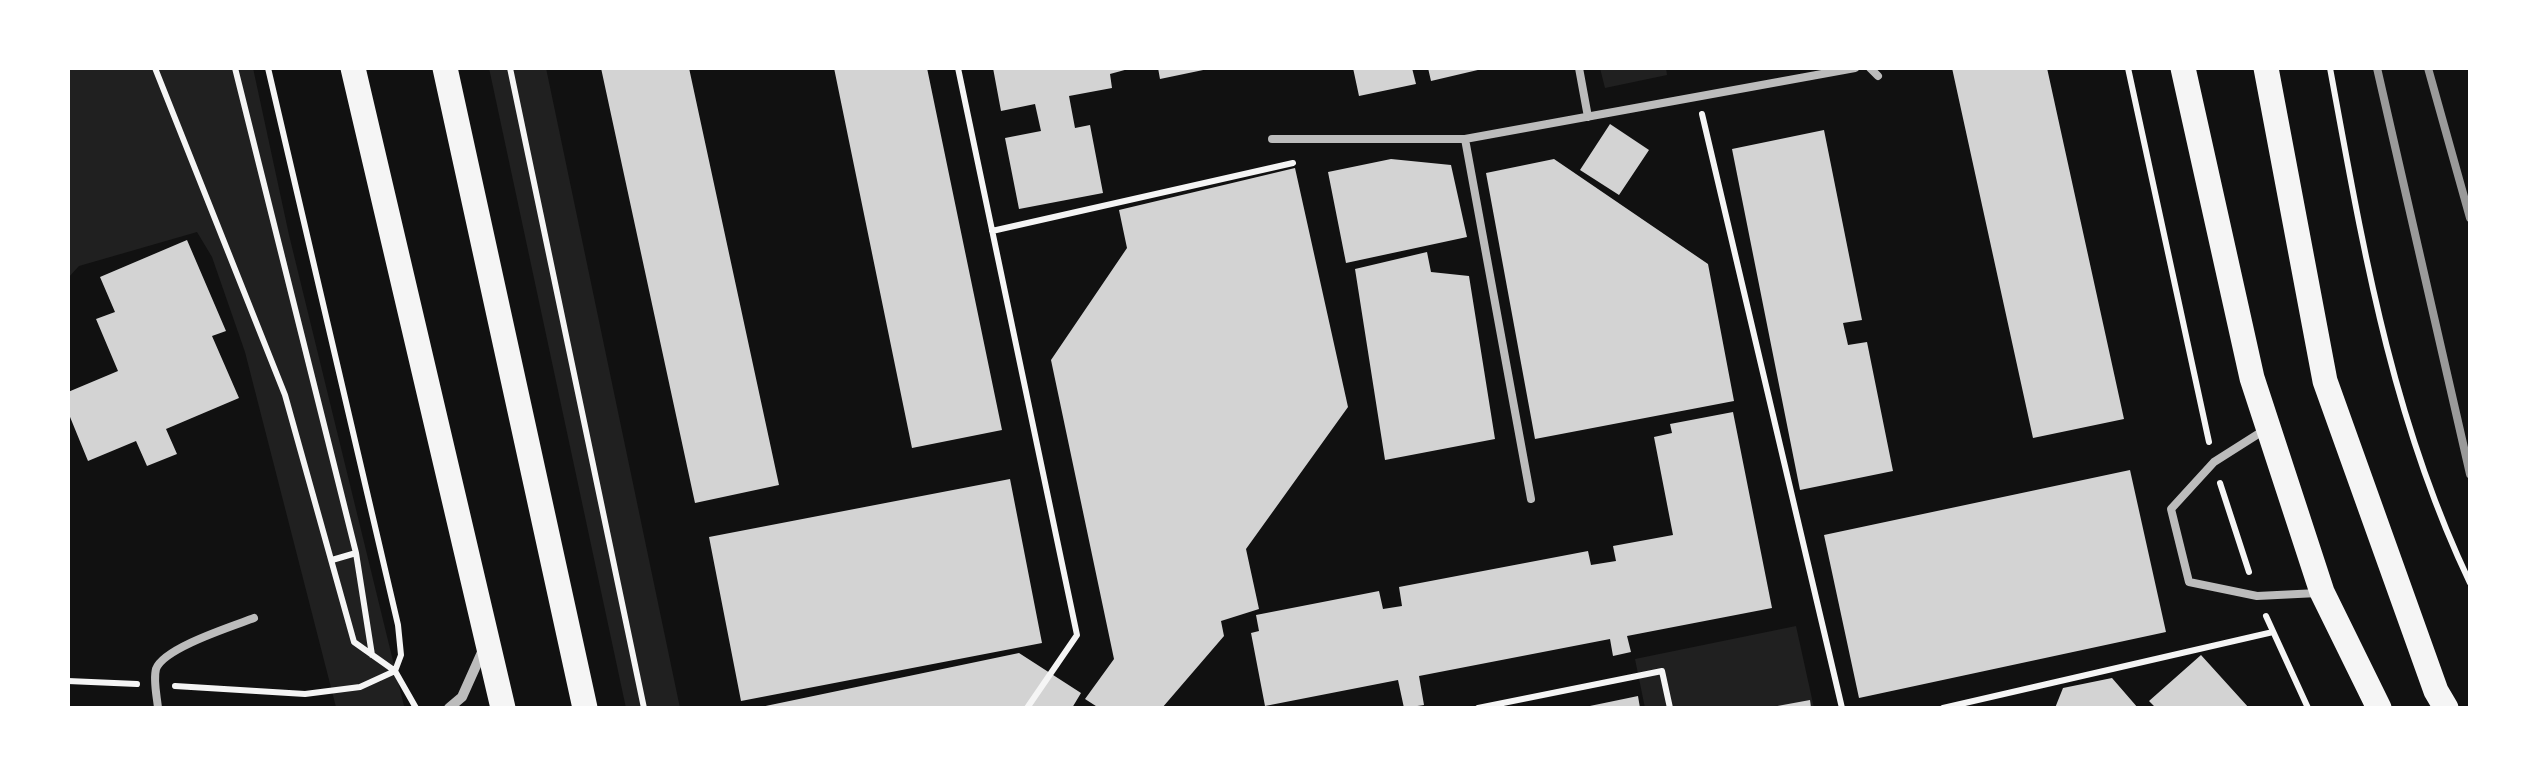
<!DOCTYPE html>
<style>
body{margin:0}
#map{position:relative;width:2538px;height:776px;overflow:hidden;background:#111;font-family:Manrope,sans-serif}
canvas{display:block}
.frame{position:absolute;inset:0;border:70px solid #fff;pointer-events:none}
</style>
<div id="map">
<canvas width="2538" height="776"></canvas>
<div class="frame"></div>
</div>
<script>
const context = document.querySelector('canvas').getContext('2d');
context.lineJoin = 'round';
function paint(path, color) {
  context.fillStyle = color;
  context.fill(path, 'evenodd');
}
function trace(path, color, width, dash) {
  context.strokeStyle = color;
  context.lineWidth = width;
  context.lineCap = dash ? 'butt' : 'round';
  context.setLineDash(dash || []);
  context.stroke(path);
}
paint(new Path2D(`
 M68,68H253L289,235L404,706L336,707L245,352L212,257L197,232L79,266L68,278Z
 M489,68H546L680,708H626Z
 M1600,68H1666L1667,75L1605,88Z
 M1796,626L1814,708H1645L1635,659Z`), '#202020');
paint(new Path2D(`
 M601,68H689L779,485L695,503Z
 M834,68H927L1002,430L912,448Z
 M993,68H1132L1110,74L1112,88L1069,96L1075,128L1090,125L1103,193L1019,209L1005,138L1041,131L1035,104L1001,111Z
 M1158,68H1207L1208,69L1160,79Z
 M1353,68H1412L1416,84L1359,96Z
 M1428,68H1482V69L1431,81Z
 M1952,68H2047L2124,419L2033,438Z
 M1610,124L1649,150L1619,195L1580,170Z
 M1824,130L1862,320L1843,323L1848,345L1867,342L1893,471L1800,490L1732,149Z
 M1391,159L1451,165L1467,237L1346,263L1328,172Z
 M1554,159L1708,264L1734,401L1535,439L1486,173Z
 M1295,168L1348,407L1246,549L1259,609L1221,621L1224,636L1162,708H1099L1085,699L1114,659L1051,360L1127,248L1119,210Z
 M187,240L226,331L212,336L239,398L166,429L177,454L147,466L136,441L88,461L68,412V392L118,371L96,319L115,312L100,277Z
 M1427,252L1431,272L1469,276L1495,439L1385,460L1355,269Z
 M1733,412L1772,608L1627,636L1631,652L1613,656L1610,639L1419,676L1424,705L1404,708L1398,680L1265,706L1251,633L1259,631L1256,615L1379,591L1383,609L1402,606L1399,587L1588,551L1591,565L1616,561L1613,546L1673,535L1654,437L1672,433L1670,424Z
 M2130,470L2166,632L1859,698L1824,535Z
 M1010,479L1042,643L741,701L709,537Z
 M1019,653L1081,693L1072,708H756Z
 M2201,655L2249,708H2156L2149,701Z
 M2112,678L2138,708H2055L2063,688Z
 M1638,696L1640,708H1585V707Z
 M1810,700L1811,708H1772V707Z`), '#d3d3d3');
trace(new Path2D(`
 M155,68L285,395L354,642L395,671L416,708
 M235,68L356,553L332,560
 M510,68L644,708
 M958,68L1077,635L1027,708
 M2128,68L2209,442
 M2330,68C2363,247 2391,417 2470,583
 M1702,114L1842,708
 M992,231L1293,163
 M2220,483L2249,572
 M356,553L372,655
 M2266,616L2308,708
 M68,681L137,684
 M175,686L305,694L360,687L395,671L401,655L398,625L268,68
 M1478,708L1662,671L1670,708
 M1943,708L2273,632`), '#f5f5f5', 6);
trace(new Path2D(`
 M1579,68L1588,117
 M1870,68L1878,76
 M1272,139H1465L1855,68
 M1465,139L1531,499
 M2266,429L2214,462L2171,509L2189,582L2257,596L2318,593
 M158,708C157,697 153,680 156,669C163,648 233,626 254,618`), '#bcbcbc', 8);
trace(new Path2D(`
 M449,708L462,697L483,650`), '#bcbcbc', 10);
trace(new Path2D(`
 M353,68L503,708
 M445,68L585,708
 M2183,68L2252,378L2322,592L2379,708
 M2266,68L2325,381L2436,691L2446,708`), '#f5f5f5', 25);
trace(new Path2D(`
 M2377,68L2470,474
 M2428,68L2470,218`), '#9a9a9a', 8);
</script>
